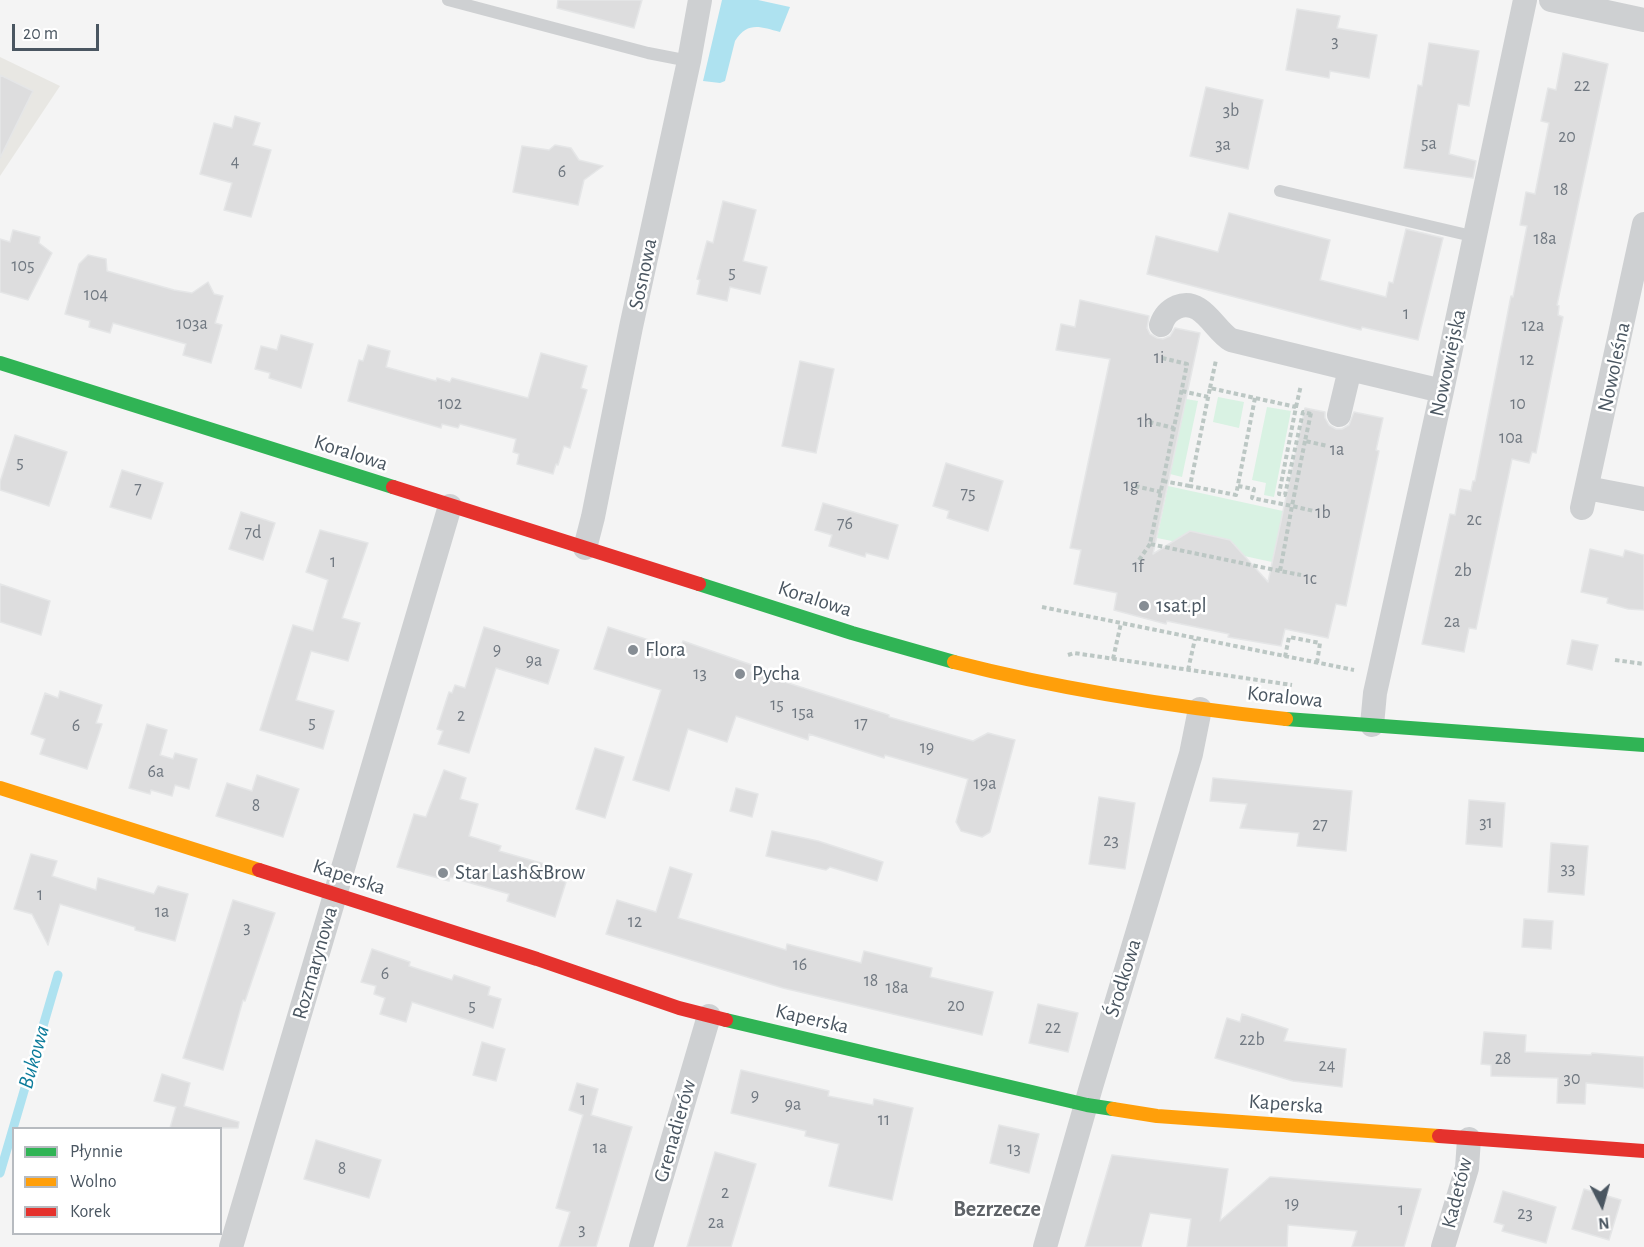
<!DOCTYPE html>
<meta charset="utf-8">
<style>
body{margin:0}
#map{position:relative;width:1644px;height:1247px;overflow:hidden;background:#f4f4f4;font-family:"Alegreya Sans",sans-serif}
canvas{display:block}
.legend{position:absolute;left:12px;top:1127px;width:210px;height:108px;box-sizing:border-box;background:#fff;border:2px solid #b7bbc0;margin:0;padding:8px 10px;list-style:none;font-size:18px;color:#4a5661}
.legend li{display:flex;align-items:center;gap:12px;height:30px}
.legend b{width:30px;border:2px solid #b7bbc0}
.north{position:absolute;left:1572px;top:1175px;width:60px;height:60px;-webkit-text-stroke:4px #fff;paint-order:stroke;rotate:174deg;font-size:16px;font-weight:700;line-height:24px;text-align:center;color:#4a5661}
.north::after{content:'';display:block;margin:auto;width:21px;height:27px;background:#4a5661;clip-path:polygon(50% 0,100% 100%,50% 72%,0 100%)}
.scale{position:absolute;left:12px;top:24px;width:87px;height:27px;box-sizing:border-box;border:3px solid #4a5661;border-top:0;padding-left:8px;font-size:18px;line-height:21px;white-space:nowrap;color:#4a5661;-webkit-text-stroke:4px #fff;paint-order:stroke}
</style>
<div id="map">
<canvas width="1644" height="1247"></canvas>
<ul class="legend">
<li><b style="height:8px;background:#30b455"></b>Płynnie</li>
<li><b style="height:8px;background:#ff9f0a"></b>Wolno</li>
<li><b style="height:8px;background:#e5322d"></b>Korek</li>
</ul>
<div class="north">N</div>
<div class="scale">20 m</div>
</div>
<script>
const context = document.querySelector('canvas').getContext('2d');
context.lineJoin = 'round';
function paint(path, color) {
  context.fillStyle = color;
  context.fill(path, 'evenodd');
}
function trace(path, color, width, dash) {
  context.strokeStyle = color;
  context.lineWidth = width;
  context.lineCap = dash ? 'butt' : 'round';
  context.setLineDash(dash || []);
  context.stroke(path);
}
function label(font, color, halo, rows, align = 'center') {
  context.font = font + ' "Alegreya Sans",sans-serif';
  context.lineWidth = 5;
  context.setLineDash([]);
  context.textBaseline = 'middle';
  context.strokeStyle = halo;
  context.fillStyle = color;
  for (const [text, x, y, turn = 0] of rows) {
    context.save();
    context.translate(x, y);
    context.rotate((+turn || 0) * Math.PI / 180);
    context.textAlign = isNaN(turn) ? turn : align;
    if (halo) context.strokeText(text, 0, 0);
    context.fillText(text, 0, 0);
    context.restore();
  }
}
paint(new Path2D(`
 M0,57L60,86L0,176Z`), '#e8e7e3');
paint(new Path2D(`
 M1218,397L1244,402L1239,428L1213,422Z
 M1186,399L1198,401L1182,477L1170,474Z
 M1267,407L1291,411L1274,497L1264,495L1266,483L1252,480Z
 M1168,486L1283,511L1272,562L1235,554L1236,546L1230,540L1190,531L1182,543L1157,538Z`), '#d9f2e3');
paint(new Path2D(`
 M722,0H758L790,7L780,32C760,27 748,21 735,41L725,81L720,83L703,81Z`), '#aee2f0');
trace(new Path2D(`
 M0,1173L58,975`), '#aee2f0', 9);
const building = new Path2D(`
 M558,0H642L634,28L557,8Z
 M1297,9L1340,16L1337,28L1377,35L1369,78L1330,71L1329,78L1286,70Z
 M1429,43L1479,51L1469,106L1458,104L1449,154L1476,161L1473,178L1404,168L1418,85L1422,86Z
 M1563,53L1608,64L1557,305L1559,306L1558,315L1563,317L1536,453L1532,452L1529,463L1512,459L1476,629L1469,628L1464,652L1422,644L1450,514L1455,515L1460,489L1471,491L1473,481H1475L1511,296L1513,297L1527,226L1520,225L1526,192L1535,194L1549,123L1541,121L1548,88L1556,90Z
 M0,75L33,91L0,158Z
 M1206,87L1263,100L1248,169L1190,156Z
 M235,116L260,123L253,145L271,150L251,217L224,210L232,183L200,174L214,123L232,128Z
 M555,145L571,148L579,160L603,166L584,180L578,205L513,192L522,146L549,150Z
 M723,201L756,210L743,261L767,267L760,294L730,287L727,301L697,294L700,280L697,279L707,241L713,243Z
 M1229,213L1330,240L1320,280L1386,297L1389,282L1393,283L1406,229L1443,238L1418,340L1362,327L1361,330L1147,274L1156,236L1218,252Z
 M13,230L40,237L39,243L52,253L28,300L0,292V239L10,242Z
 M88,255L106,259L107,271L174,290L192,293L208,282L214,294L223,296L215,323L222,325L211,363L183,355L186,344L113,323L110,333L89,327L90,321L65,314L79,264Z
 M1080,300L1149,316L1147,328L1150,334L1157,338L1163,339L1170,336L1175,328L1200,333L1153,554L1190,531L1230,540L1268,582L1305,408L1325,412V418L1329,425L1336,429H1342L1349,425L1354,412L1383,418L1376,450L1379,451L1346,606L1336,604L1328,638L1285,629L1281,646L1228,637L1229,634L1167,621L1166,624L1114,610L1117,593L1074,584L1081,550L1070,548L1110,359L1056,350L1061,324L1075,327Z
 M281,335L313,344L301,388L269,378L270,373L255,369L261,346L277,350Z
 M368,345L390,351L386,367L436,381L437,378L450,382L452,378L528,398L541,353L587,366L581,388L587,390L570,448L564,446L558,465L556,464L553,474L517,464L519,454L513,452L516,439L460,424L458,428L442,424L441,428L348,401L359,360L363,361Z
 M800,361L834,369L816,453L782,446Z
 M15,435L67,452L49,506L0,490V482Z
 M946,463L1003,481L988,531L947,518L949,511L933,506Z
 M122,470L163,483L151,519L110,507Z
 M823,503L898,525L888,559L866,553L865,557L829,546L832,535L815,530Z
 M241,512L275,523L263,560L229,549Z
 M320,530L368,543L342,618L360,623L348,661L311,651L296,700L334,711L323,749L260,730L293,625L313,631L328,580L306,572Z
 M1590,549L1623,557L1625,550L1644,555V610L1628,609L1607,603L1608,598L1581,592Z
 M0,584L50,601L41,635L0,622Z
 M484,627L559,650L548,684L496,668L469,753L438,744L443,731L437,729L449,692L452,693L455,685L465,688Z
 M608,627L680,650L683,641L752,665L750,671L889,715V717L973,741L988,733L1015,740L990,832L982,837L961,831L956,822L968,779L885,755L884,758L809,734L808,740L736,716L727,742L688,729L669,791L633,780L661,690L594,669Z
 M1572,640L1598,645L1592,670L1567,664Z
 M60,691L102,705L96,723L102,724L87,769L40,754L45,739L31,734L45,693L58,698Z
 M147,724L167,730L160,755L173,759L175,753L197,759L189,789L175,785L172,796L151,790L150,794L129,788Z
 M595,748L624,757L605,818L576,809Z
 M444,770L466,778L460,799L478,804L469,836L501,846L499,851L555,867L552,878L566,882L555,917L507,901L509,894L450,877L449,881L397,867L414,814L426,817Z
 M257,775L299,789L283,837L216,816L227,783L252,791Z
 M1213,778L1352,791L1346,851L1297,846L1299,833L1240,828L1247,804L1210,801Z
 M736,788L758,794L752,817L730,811Z
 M1099,797L1135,803L1125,869L1089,864Z
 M1469,800L1505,803L1502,847L1466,844Z
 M772,831L818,841L883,862L877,881L830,867L826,870L766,856Z
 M1551,843L1588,846L1584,895L1548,892Z
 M31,854L57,861L52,876L96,890L98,878L154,894L158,886L188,894L175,941L135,930V927L60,904L48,945L32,914L14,909Z
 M670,867L692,874L678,918L786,950L787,944L861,963L864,951L932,968L930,977L993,992L982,1035L783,988L606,934L617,900L656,912Z
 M233,900L275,913L245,1001L243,1000L223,1070L183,1058Z
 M1524,919L1553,921L1551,949L1522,947Z
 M372,949L410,962L409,966L452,980L454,975L490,987L488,995L501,999L493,1028L412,1002L406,1022L380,1014L385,998L374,994L376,986L361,982Z
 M1038,1004L1078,1013L1068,1052L1029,1043Z
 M1242,1014L1288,1029L1284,1041L1346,1049L1342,1087L1293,1081L1215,1058L1227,1018L1240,1022Z
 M1484,1032L1526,1035L1525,1052L1591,1055L1592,1053L1644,1057V1088L1586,1083L1585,1104L1557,1103L1558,1078L1491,1076V1065L1481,1064Z
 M482,1042L505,1049L496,1081L473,1075Z
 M741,1070L829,1091L828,1096L873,1105L874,1099L913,1108L892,1200L829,1186L839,1144L805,1136L806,1131L731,1113Z
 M162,1074L190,1083L184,1106L239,1122L238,1128H170L176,1107L154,1101Z
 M577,1083L598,1089L591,1115L632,1127L596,1247H559L570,1212L556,1208L583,1115L569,1110Z
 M999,1125L1039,1134L1029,1173L990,1163Z
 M316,1140L381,1160L369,1198L304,1179Z
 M715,1152L756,1164L731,1247H687Z
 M1112,1155L1228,1169L1220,1221L1270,1177L1421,1189L1404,1247H1352L1357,1231L1288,1225L1287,1247H1187L1191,1219L1150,1213L1141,1247H1085Z
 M1584,1189L1621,1200L1609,1240L1572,1229Z
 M1503,1191L1556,1207L1546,1243L1502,1231L1504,1225L1494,1222Z`);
paint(building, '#ddddde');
trace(building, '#e5e6e7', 1.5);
trace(new Path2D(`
 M1162,358L1187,364L1150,544L1280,571
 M1210,388L1216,360
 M1182,391L1208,397
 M1255,398L1236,495L1190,486L1210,388L1296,407L1279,494L1285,495L1303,412L1311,414
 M1296,407L1301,385
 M1311,413L1305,441L1328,446
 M1149,422L1174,428
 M1305,441L1292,506L1314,511
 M1163,481L1190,486
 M1135,486L1161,492
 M1238,486L1254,489L1252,498L1292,506L1280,571L1301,575
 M1139,560L1150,544
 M1042,607L1354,670
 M1068,655L1074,653L1292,685
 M1285,657L1289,637L1320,643L1317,663
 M1113,659L1121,623
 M1615,660L1644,664
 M1188,670L1195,639`), '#bcc7c4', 4, [4.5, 3]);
trace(new Path2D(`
 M448,0L648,53L689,61
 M1280,191L1476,237`), '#ced0d2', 12);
trace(new Path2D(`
 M1551,0L1644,20
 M1161,325C1164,316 1168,311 1177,307C1202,297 1214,330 1231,340L1350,369
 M1339,415L1350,369L1442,391
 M1587,488L1644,499
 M1582,508L1644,224
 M585,548L593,517L631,327L689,61L700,0
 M1372,725L1375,693L1442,391L1525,0
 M231,1247L450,506
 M641,1247L709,1016
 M1045,1247L1091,1087L1191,754L1200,709
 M1443,1247L1467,1168L1469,1139`), '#ced0d2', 24);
trace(new Path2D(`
 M0,363L393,487
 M699,584L852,633L954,662
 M1286,719L1644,745
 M726,1020L1087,1105L1113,1109`), '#30b455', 14);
trace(new Path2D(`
 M954,662C1063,690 1174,707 1286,719
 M0,788L259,870
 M1113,1109L1157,1116L1439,1136`), '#ff9f0a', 14);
trace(new Path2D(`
 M393,487L699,584
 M259,870L537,959L679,1008L726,1020
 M1439,1136L1644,1151`), '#e5322d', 14);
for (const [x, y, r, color] of [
 [1144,606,6,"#868d94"],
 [633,650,6,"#868d94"],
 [740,674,6,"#868d94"],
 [443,873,6,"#868d94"]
]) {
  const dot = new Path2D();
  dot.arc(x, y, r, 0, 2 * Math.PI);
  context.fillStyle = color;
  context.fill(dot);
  trace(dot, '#fff', 2);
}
label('18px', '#707881', null, [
 ["3",1335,42],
 ["22",1582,86],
 ["3b",1231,111],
 ["20",1567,137],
 ["5a",1429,144],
 ["3a",1223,145],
 ["4",235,162],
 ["6",562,172],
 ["18",1561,190],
 ["18a",1545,239],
 ["105",23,266],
 ["5",732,273],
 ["104",96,295],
 ["1",1406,314],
 ["103a",192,324],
 ["12a",1533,326],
 ["1i",1159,358],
 ["12",1527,360],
 ["102",450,404],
 ["10",1518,404],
 ["1h",1145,422],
 ["10a",1511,438],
 ["1a",1337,450],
 ["5",20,463],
 ["1g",1131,486],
 ["7",138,489],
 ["75",968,494],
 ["1b",1323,513],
 ["2c",1474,520],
 ["76",845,524],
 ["7d",253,533],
 ["1",333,562],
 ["1f",1138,567],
 ["2b",1463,571],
 ["1c",1310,579],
 ["2a",1452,622],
 ["9",497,650],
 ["9a",534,661],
 ["13",700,674],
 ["15",777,705],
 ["15a",803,713],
 ["2",461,716],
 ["5",312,723],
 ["17",861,724],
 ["6",76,726],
 ["19",927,748],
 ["6a",156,772],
 ["19a",985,784],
 ["8",256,806],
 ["31",1486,823],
 ["27",1320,825],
 ["23",1111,841],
 ["33",1568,869],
 ["1",40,895],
 ["1a",162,912],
 ["12",635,922],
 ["3",247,928],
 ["16",800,965],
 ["6",385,974],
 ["18",871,981],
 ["18a",897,988],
 ["5",472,1006],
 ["20",956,1006],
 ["22",1053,1028],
 ["22b",1252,1040],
 ["28",1503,1059],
 ["24",1327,1066],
 ["30",1572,1079],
 ["9",755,1096],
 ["1",583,1100],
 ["9a",793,1105],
 ["11",884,1120],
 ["1a",600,1148],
 ["13",1014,1149],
 ["8",342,1169],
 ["2",725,1193],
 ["19",1292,1204],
 ["1",1401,1210],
 ["23",1525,1214],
 ["2a",716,1223],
 ["3",582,1230]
]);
label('21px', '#4a5661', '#fff', [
 ["Sosnowa",643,274,-78],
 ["Nowowiejska",1448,363,-78],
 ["Nowoleśna",1614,367,-78],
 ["Koralowa",351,453,18],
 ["Koralowa",815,599,18],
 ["Koralowa",1285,697,6],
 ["Kaperska",349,877,18],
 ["Rozmarynowa",315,963,-74],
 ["Środkowa",1123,978,-73],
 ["Kaperska",812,1019,13],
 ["Kaperska",1286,1104,4],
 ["Grenadierów",675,1131,-74],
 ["Kadetów",1457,1193,-76]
]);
label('21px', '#4a5661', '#fff', [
 ["1sat.pl",1156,606],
 ["Flora",645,650],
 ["Pycha",752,674],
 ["Star Lash&Brow",455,873]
], 'left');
label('italic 22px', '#0c7c9b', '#fff', [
 ["Bukowa",34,1057,-74]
]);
label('bold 22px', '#5f6368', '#fff', [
 ["Bezrzecze",997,1209]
]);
</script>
